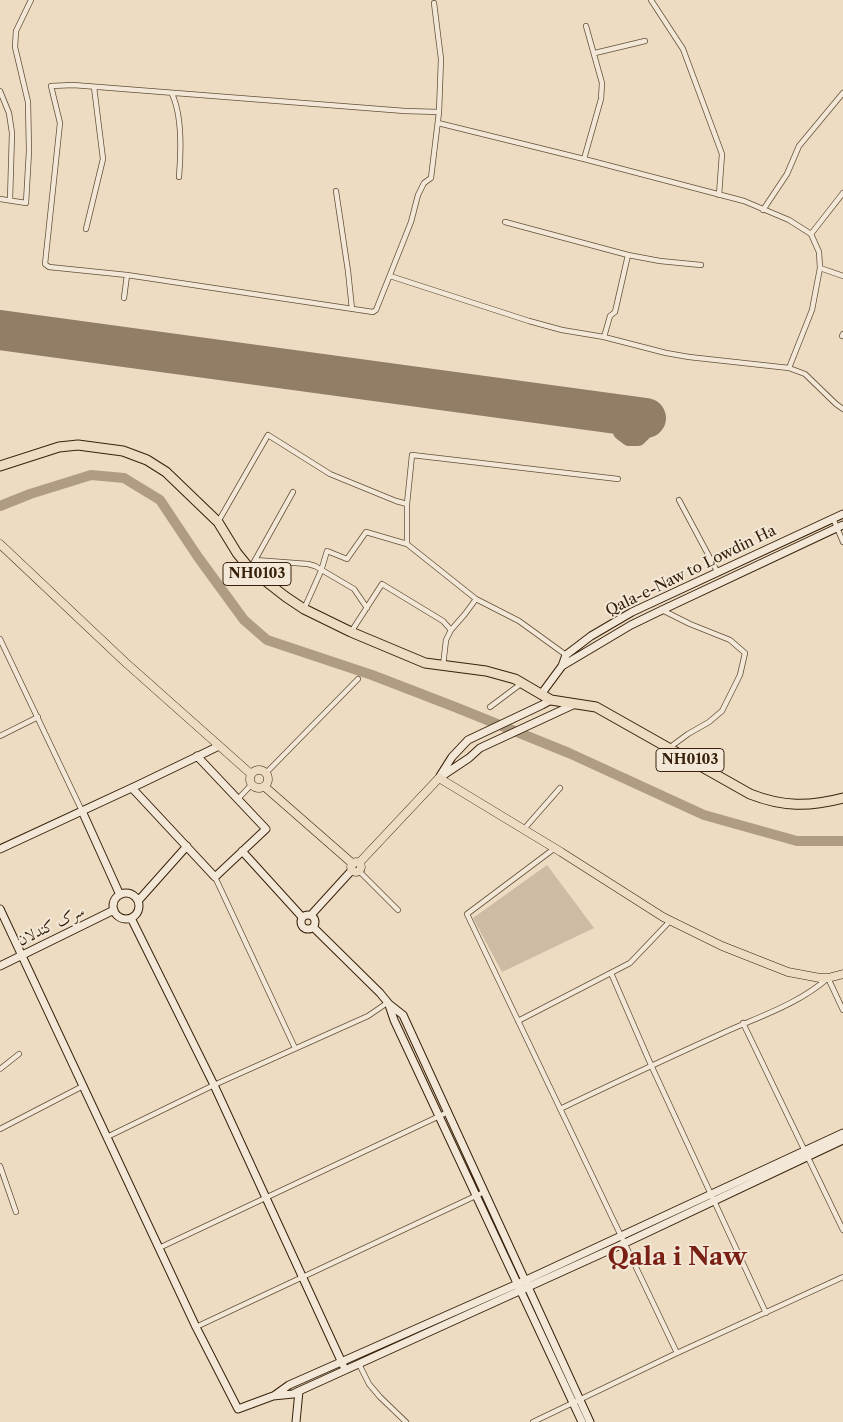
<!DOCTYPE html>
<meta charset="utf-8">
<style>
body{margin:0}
canvas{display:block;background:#eddbc2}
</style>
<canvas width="843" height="1422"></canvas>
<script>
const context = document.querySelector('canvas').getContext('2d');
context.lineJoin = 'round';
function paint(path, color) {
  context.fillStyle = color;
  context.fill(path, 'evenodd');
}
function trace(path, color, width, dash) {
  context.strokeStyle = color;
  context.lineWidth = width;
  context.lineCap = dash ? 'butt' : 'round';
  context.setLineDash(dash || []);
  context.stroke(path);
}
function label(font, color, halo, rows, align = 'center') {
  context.font = font + ' "Libre Caslon Text",Amiri,serif';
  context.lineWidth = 4;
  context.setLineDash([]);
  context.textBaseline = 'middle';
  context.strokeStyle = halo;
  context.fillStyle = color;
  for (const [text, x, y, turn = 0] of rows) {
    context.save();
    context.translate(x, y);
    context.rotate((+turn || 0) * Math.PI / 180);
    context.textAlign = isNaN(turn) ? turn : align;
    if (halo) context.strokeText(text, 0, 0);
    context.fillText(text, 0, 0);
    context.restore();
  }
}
paint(new Path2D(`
 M547,865L594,928L502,972L473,918Z`), '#cebba3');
trace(new Path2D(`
 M0,506L30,494L91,475L124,478L160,500L198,557L244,620L267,640L372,675L455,707L569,753L704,815L797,841H843`), '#af9c83', 10);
trace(new Path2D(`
 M619,414L618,424L621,432L629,438H638L645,431L646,418`), '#927e66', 16);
trace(new Path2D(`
 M0,330L646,418`), '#927e66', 40);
const street = new Path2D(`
 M651,0L683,49L722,154L719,195
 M434,3L441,59L439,112L431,178L424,183L418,195L411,222L376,310L373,312L127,275L49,267L45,264L60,123L51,86L73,85L405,111L439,112
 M595,53L645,41
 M0,91L9,113L12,133L10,200
 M172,94C182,115 181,153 179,177
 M438,123L584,159L744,201L789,220L811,234L819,252L820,268L812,310L789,368
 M584,159L601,99L602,83L586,26
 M336,191L348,271L352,309
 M0,199L26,203L29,151L28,102L15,47L16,31L31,0
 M763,210L787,174L799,146L843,93
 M505,222L628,255L660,261L701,265
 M86,229L103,159L94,87
 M811,234L843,193
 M820,268L843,276
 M390,276L529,321L562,330L604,337L666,353L689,357L789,368L805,374L836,404L843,409
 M124,298L127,275
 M842,336L843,334
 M604,337L610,316L615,312L628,255
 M679,500L718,573
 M833,518L843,542
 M218,522L268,435L330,474L396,501L407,504
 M255,560L308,564L315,566L354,589L367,608
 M250,569L293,492
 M476,599L519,621L566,655
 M304,609L321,571L327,551L347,559L366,532L407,544
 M662,610L690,624L730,640L745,653L740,675L722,711L709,722L688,734L669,748
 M351,632L382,584L443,621L451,630
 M0,639L82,811
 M443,666L446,640L451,630L465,614L476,599L407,544V504L412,455L618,479
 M490,707L522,683
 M0,736L38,717
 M266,773L358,679
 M238,799L251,785
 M524,829L560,788
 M555,848L467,914L677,1353
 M359,871L398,910
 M215,877L295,1048
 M611,973L651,1065L766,1313
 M518,1021L630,963L670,921
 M743,1023L843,1230
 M0,1069L19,1054
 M560,1109C614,1083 668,1058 723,1033C758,1017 799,1004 828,978L843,1010
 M0,1129L83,1086
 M107,1137L214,1085L368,1016L387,1003
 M0,1166L16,1212
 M159,1248L448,1112
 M196,1327L484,1192
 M359,1364L369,1384L380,1397L406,1422
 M533,1422L677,1353L843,1277`);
const secondary = new Path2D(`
 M562,666L631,625L662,610L843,525
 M542,693L562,666L566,655L591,636L632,612L843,514
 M440,776L452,757L468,740L542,705L551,700
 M439,778L469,758L480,748L575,704
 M132,788L215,877L266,829L197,756
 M82,811L120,895
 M0,849L138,785L219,746
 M242,851L302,917
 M113 906a13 13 0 1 1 26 0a13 13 0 1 1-26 0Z
 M138,901L187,846
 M0,909L196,1327L238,1409L273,1396L293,1394L299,1391L625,1243L843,1140
 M301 922a7 7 0 1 1 14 0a7 7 0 1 1-14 0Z
 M311,915L352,870
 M131,918L214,1085L343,1365
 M313,927L380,993L389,1004L403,1015L590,1422
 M0,966L114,910
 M389,1005L394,1020L582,1422
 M275,1395L289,1385L524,1281L843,1133
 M296,1422L299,1391`);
const primary = new Path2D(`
 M0,544L125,662L251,774
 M250 779a9 9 0 1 1 18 0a9 9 0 1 1-18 0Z
 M265,787L353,864
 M351 867a5 5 0 1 1 10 0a5 5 0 1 1-10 0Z
 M359,863L439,778L561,852L663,917L722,946L788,972L820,978H828L843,974`);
const highway = new Path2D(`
 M0,466L59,447L78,445L123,451L147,460L166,472L218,522L237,553L250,569L286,597L304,609L351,632L425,663L486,671L515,679L551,700L596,707L750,794C783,807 809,807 843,798`);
trace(street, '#645038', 6);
trace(secondary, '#37210a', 9);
trace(primary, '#37210a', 9);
trace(highway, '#37210a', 11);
trace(street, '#f3e8d7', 4.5);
trace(secondary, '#f3e8d7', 7);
trace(primary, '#eddbc2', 8);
trace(highway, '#eddbc2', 9);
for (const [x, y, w] of [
 [257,574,68],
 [690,760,68]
]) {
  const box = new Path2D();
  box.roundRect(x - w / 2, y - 11.5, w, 23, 4);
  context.fillStyle = '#f3e8d7';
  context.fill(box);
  trace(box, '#37210a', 1);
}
label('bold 14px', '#37210a', null, [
 ["NH0103",257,574],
 ["NH0103",690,760]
]);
label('15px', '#37210a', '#f3e8d7', [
 ["Qala-e-Naw to Lowdin Ha",691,571,-26],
 ["سرک کندلان",51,926,-26]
]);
label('bold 25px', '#7a1f14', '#f3e8d7', [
 ["Qala i Naw",677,1258]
]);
</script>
